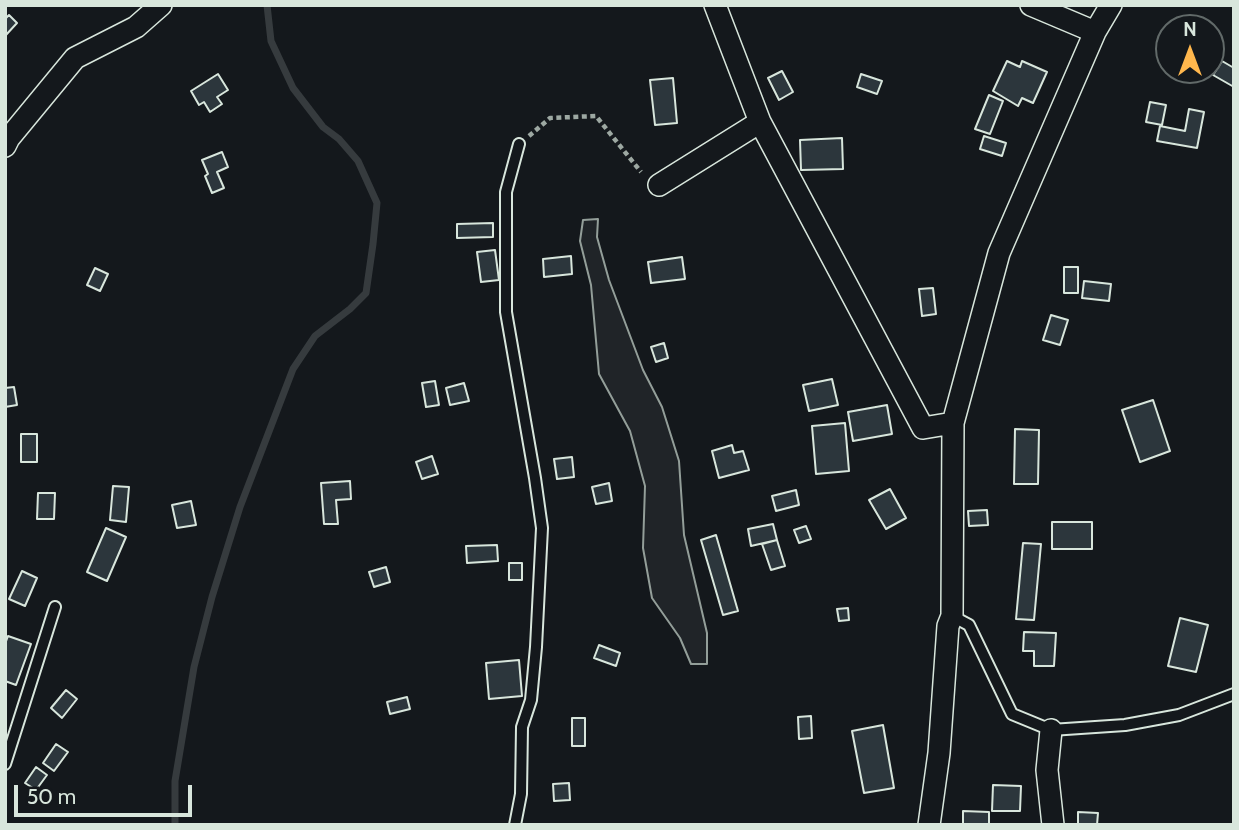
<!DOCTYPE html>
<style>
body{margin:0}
#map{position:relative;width:1239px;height:830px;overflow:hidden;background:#14181c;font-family:Cabin,sans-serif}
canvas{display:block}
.frame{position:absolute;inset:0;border:7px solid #d8e6dc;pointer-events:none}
.north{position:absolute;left:1155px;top:14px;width:70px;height:70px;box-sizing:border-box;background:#14181c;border:2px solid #626a69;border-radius:50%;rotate:0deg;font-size:19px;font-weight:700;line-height:28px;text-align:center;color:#d8e6dc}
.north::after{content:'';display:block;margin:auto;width:24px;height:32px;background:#ffb74d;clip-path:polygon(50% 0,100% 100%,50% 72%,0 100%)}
.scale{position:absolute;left:14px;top:785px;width:178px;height:32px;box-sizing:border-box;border:4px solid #d8e6dc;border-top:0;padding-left:9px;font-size:21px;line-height:24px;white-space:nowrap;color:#d8e6dc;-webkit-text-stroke:5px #14181c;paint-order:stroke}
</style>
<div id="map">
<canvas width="1239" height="830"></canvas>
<div class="frame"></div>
<div class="north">N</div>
<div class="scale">50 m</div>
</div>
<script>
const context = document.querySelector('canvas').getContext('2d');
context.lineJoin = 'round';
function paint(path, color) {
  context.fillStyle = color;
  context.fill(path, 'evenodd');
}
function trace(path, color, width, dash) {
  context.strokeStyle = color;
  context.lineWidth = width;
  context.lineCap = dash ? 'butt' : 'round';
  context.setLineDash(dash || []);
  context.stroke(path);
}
const green = new Path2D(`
 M598,219L597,237L609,280L643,370L662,407L679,461L684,535L707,633V664H691L680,638L652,598L643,548L645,486L630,431L599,374L591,285L580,241L583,220Z`);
paint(green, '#202428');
trace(green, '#939e99', 2);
trace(new Path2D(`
 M175,825V781L194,667L212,597L240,507L293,369L315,336L350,309L366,293L373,244L377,203L358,161L339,139L323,127L293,88L271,41L267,5`), '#363b3e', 7);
const building = new Path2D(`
 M9,15L17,23L5,36V19Z
 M1007,61L1020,67L1022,61L1047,72L1033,103L1022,98L1018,106L993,91Z
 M1222,61L1234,68V87L1213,75Z
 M782,71L793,92L779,100L768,78Z
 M218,74L228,90L217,97L222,104L210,112L204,102L199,105L191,91Z
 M861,74L882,81L877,94L857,87Z
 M673,78L677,123L655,125L650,80Z
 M989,95L1003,101L990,134L975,129Z
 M1150,102L1166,105L1162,125L1146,122Z
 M1189,109L1204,112L1197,148L1157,141L1160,126L1185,131Z
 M984,136L1006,143L1002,156L980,149Z
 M842,138L843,169L801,170L800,140Z
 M222,152L228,167L217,172L224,188L212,193L205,176L208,174L202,160Z
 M493,223V237L457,238V224Z
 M495,250L499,280L481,282L477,252Z
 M571,256L572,274L544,277L543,259Z
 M682,257L685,279L651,283L648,262Z
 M1064,267H1078V293H1064Z
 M95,268L108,274L100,291L87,285Z
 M1084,281L1111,284L1109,301L1082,298Z
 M933,288L936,314L922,316L919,289Z
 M1051,315L1068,320L1060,345L1043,340Z
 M664,343L668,358L656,362L651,347Z
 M832,379L838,405L809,411L803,385Z
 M435,381L439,405L426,407L422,383Z
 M464,383L469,401L450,405L446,388Z
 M14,387L17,405L5,407V388Z
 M1153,400L1170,451L1140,462L1122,410Z
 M887,405L892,434L853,441L848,412Z
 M845,423L849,471L816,474L812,426Z
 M1015,429L1039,430L1038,484H1014Z
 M21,434H37V462H21Z
 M732,445L734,453L743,451L749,470L719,478L712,451Z
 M432,456L438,474L422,479L416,462Z
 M572,457L574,477L557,479L554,459Z
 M350,481L351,499L336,500L338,524H324L321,483Z
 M609,483L612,501L596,504L592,487Z
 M113,486L129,487L126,522L110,520Z
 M890,489L906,518L886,529L869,500Z
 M796,490L799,505L776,511L772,496Z
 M38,493H55L54,519H37Z
 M191,501L196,525L177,528L172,505Z
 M987,510L988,525L969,526L968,511Z
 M1052,522H1092V549H1052Z
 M773,524L777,540L751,546L748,529Z
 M806,526L811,539L799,543L794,530Z
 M106,528L126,537L107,581L87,572Z
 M716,535L738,611L723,615L701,540Z
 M777,540L785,566L771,570L762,544Z
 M1023,543L1041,544L1034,620L1016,619Z
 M497,545L498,561L467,563L466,546Z
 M509,563H522V580H509Z
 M386,567L390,582L374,587L369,572Z
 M22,571L37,578L25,606L9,599Z
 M848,608L849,620L839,621L837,609Z
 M1180,618L1208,625L1196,672L1168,666Z
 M1024,632L1056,633L1054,666H1034V651H1023Z
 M8,636L31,644L16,685L5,681V644Z
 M599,645L620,653L616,666L594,658Z
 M519,660L522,696L489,699L486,663Z
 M66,690L77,699L62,718L51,708Z
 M407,697L410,709L390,714L387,702Z
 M811,716L812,738L799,739L798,717Z
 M572,718H585V746H572Z
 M883,725L894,788L864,793L852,731Z
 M56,744L68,752L54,771L43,763Z
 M36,767L47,775L36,790L25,783Z
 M569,783L570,800L554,801L553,784Z
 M993,785L1021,786L1020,811H992Z
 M963,811L989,812V825H963Z
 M1078,812L1098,813L1097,825H1078Z`);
paint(building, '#2c363c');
trace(building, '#d8e6dc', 2);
const service = new Path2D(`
 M952,616L969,625L1012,714L1051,730L1125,725L1179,715L1234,694
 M5,764L55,607
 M515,825L521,794L522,727L531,700L536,647L542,528L535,478L506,312V192L519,144`);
const minor = new Path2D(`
 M715,5L760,122L923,428L953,423
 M1031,5L1095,32
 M5,146L9,138L75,58L136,27L161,5
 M659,185L760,122
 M1051,730L1047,770L1053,825
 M929,825L939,753L948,626L952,616L953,423L999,253L1095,32L1111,5`);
trace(service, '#d8e6dc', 14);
trace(minor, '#d8e6dc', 24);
trace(new Path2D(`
 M529,136L550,118L596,116L641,172`), '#9da8a2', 4.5, [5, 3.5]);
trace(service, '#14181c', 10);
trace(minor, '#14181c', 21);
</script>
